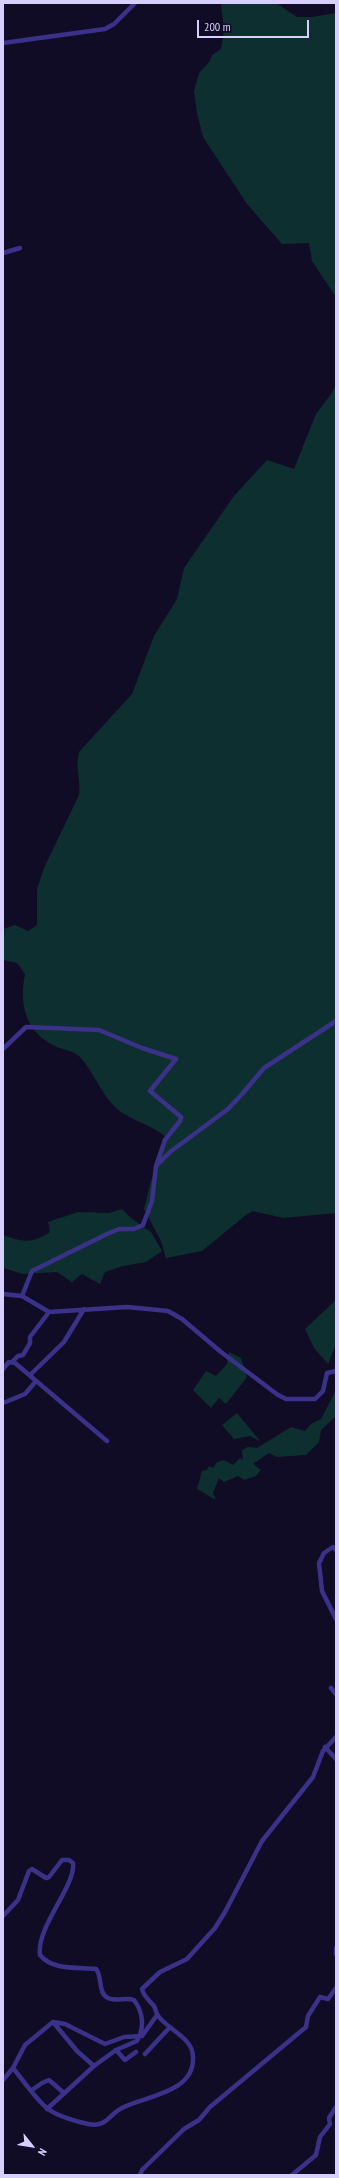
<!DOCTYPE html>
<style>
body{margin:0}
#map{position:relative;width:339px;height:2178px;overflow:hidden;background:#110c25;font-family:"PT Sans Narrow",sans-serif}
canvas{display:block}
.frame{position:absolute;inset:0;border:4px solid #d7cfff;pointer-events:none}
.north{position:absolute;left:12px;top:2126px;width:40px;height:40px;-webkit-text-stroke:3px #110c25;paint-order:stroke;rotate:120deg;font-size:11px;font-weight:700;line-height:16px;text-align:center;color:#d7cfff}
.north::after{content:'';display:block;margin:auto;width:14px;height:18px;background:#d7cfff;clip-path:polygon(50% 0,100% 100%,50% 72%,0 100%)}
.scale{position:absolute;left:197px;top:20px;width:112px;height:18px;box-sizing:border-box;border:2px solid #d7cfff;border-top:0;padding-left:5px;font-size:12px;line-height:14px;white-space:nowrap;color:#d7cfff;-webkit-text-stroke:3px #110c25;paint-order:stroke}
</style>
<div id="map">
<canvas width="339" height="2178"></canvas>
<div class="frame"></div>
<div class="north">N</div>
<div class="scale">200 m</div>
</div>
<script>
const context = document.querySelector('canvas').getContext('2d');
context.lineJoin = 'round';
function paint(path, color) {
  context.fillStyle = color;
  context.fill(path, 'evenodd');
}
function trace(path, color, width, dash) {
  context.strokeStyle = color;
  context.lineWidth = width;
  context.lineCap = dash ? 'butt' : 'round';
  context.setLineDash(dash || []);
  context.stroke(path);
}
paint(new Path2D(`
 M221,3H276L297,17H312L336,13V297L312,261L309,243L282,244L247,204L203,137L197,113L194,91L199,73L210,61L212,55L221,49L224,31Z
 M336,384V1213L283,1218L253,1211L246,1215L202,1251L166,1258L161,1241L144,1209L151,1181L167,1138C152,1124 127,1120 113,1105C100,1091 93,1071 80,1057C74,1050 62,1050 55,1046C25,1032 19,1004 25,974L17,963L3,960V929L15,925L28,931L37,925V889L44,868L79,795C81,780 75,766 79,752L132,694L154,636L177,599L184,568L234,496L267,460L294,469L316,414L332,393Z
 M122,1209L131,1218L151,1232L162,1251L146,1262L123,1266L105,1272L100,1284L82,1274L72,1282L57,1272L23,1274L3,1268V1235C21,1242 33,1244 50,1232L48,1222L78,1212L109,1213Z
 M336,1300V1344L328,1364L314,1348L305,1329Z
 M229,1352L241,1358L247,1377L226,1404L219,1398L211,1408L193,1390L206,1371L216,1376L227,1364Z
 M336,1390V1416L321,1430L319,1442L306,1455L277,1457L269,1453L253,1464L261,1470L256,1476L244,1480L238,1476L224,1482L219,1478L213,1493L216,1500L197,1489L202,1471L207,1470L209,1466L213,1468L217,1462L224,1460L233,1465L240,1458L243,1460L242,1450L248,1447L257,1448L291,1427L305,1431L311,1424L321,1419Z
 M237,1413L260,1441L250,1436L234,1439L222,1425Z`), '#0e2f2f');
trace(new Path2D(`
 M3,43L105,29L114,24L135,3
 M3,253L20,248
 M3,1049L26,1027L99,1030L142,1048L176,1059L150,1091L181,1117L180,1121L165,1140L156,1166
 M3,1294L22,1296L32,1271L107,1234L119,1229H134L143,1225L152,1201L156,1166L170,1152L228,1109L243,1093L264,1068L336,1021
 M22,1296L49,1312L127,1307L168,1311L182,1319L221,1352L278,1395L286,1399H315L323,1391L327,1373L336,1371
 M13,1361L18,1356L23,1355L30,1343V1337L49,1312
 M3,1369L9,1362L15,1363L107,1441
 M30,1375L64,1342L84,1309
 M3,1403L25,1394L36,1381
 M336,1550L333,1547L324,1553L319,1563L322,1591L336,1619
 M331,1688L336,1694
 M325,1747L336,1759
 M3,1916L18,1900L29,1871L32,1869L46,1878L49,1877L62,1860H69L73,1863C76,1886 36,1927 40,1955C53,1971 78,1967 96,1969C103,1977 97,1992 108,1998C116,2002 126,1997 134,2000C143,2012 145,2027 137,2041L116,2050L94,2066L77,2051L53,2022L25,2045L13,2068L3,2080
 M336,1948V1954
 M53,2022L65,2024L105,2044L124,2037L142,2036L157,2015
 M116,2050L125,2060L136,2052
 M145,2054L170,2027
 M13,2068C23,2080 36,2100 48,2109C57,2116 78,2122 88,2124C107,2128 109,2114 122,2108C145,2096 195,2093 193,2057C193,2038 169,2030 159,2017C156,2014 156,2010 154,2006C150,2001 143,1996 142,1989L160,1972L187,1959L215,1928L225,1912L262,1841L313,1777L323,1751L336,1737
 M32,2090L42,2083L49,2080L64,2093
 M47,2109L94,2066
 M140,2175L142,2170L184,2129L199,2120L210,2107L306,2027L308,2016L320,1997L328,1999L336,1988
 M292,2175L316,2155L320,2137L330,2124L329,2118L336,2107`), '#3a3189', 4.5);
</script>
